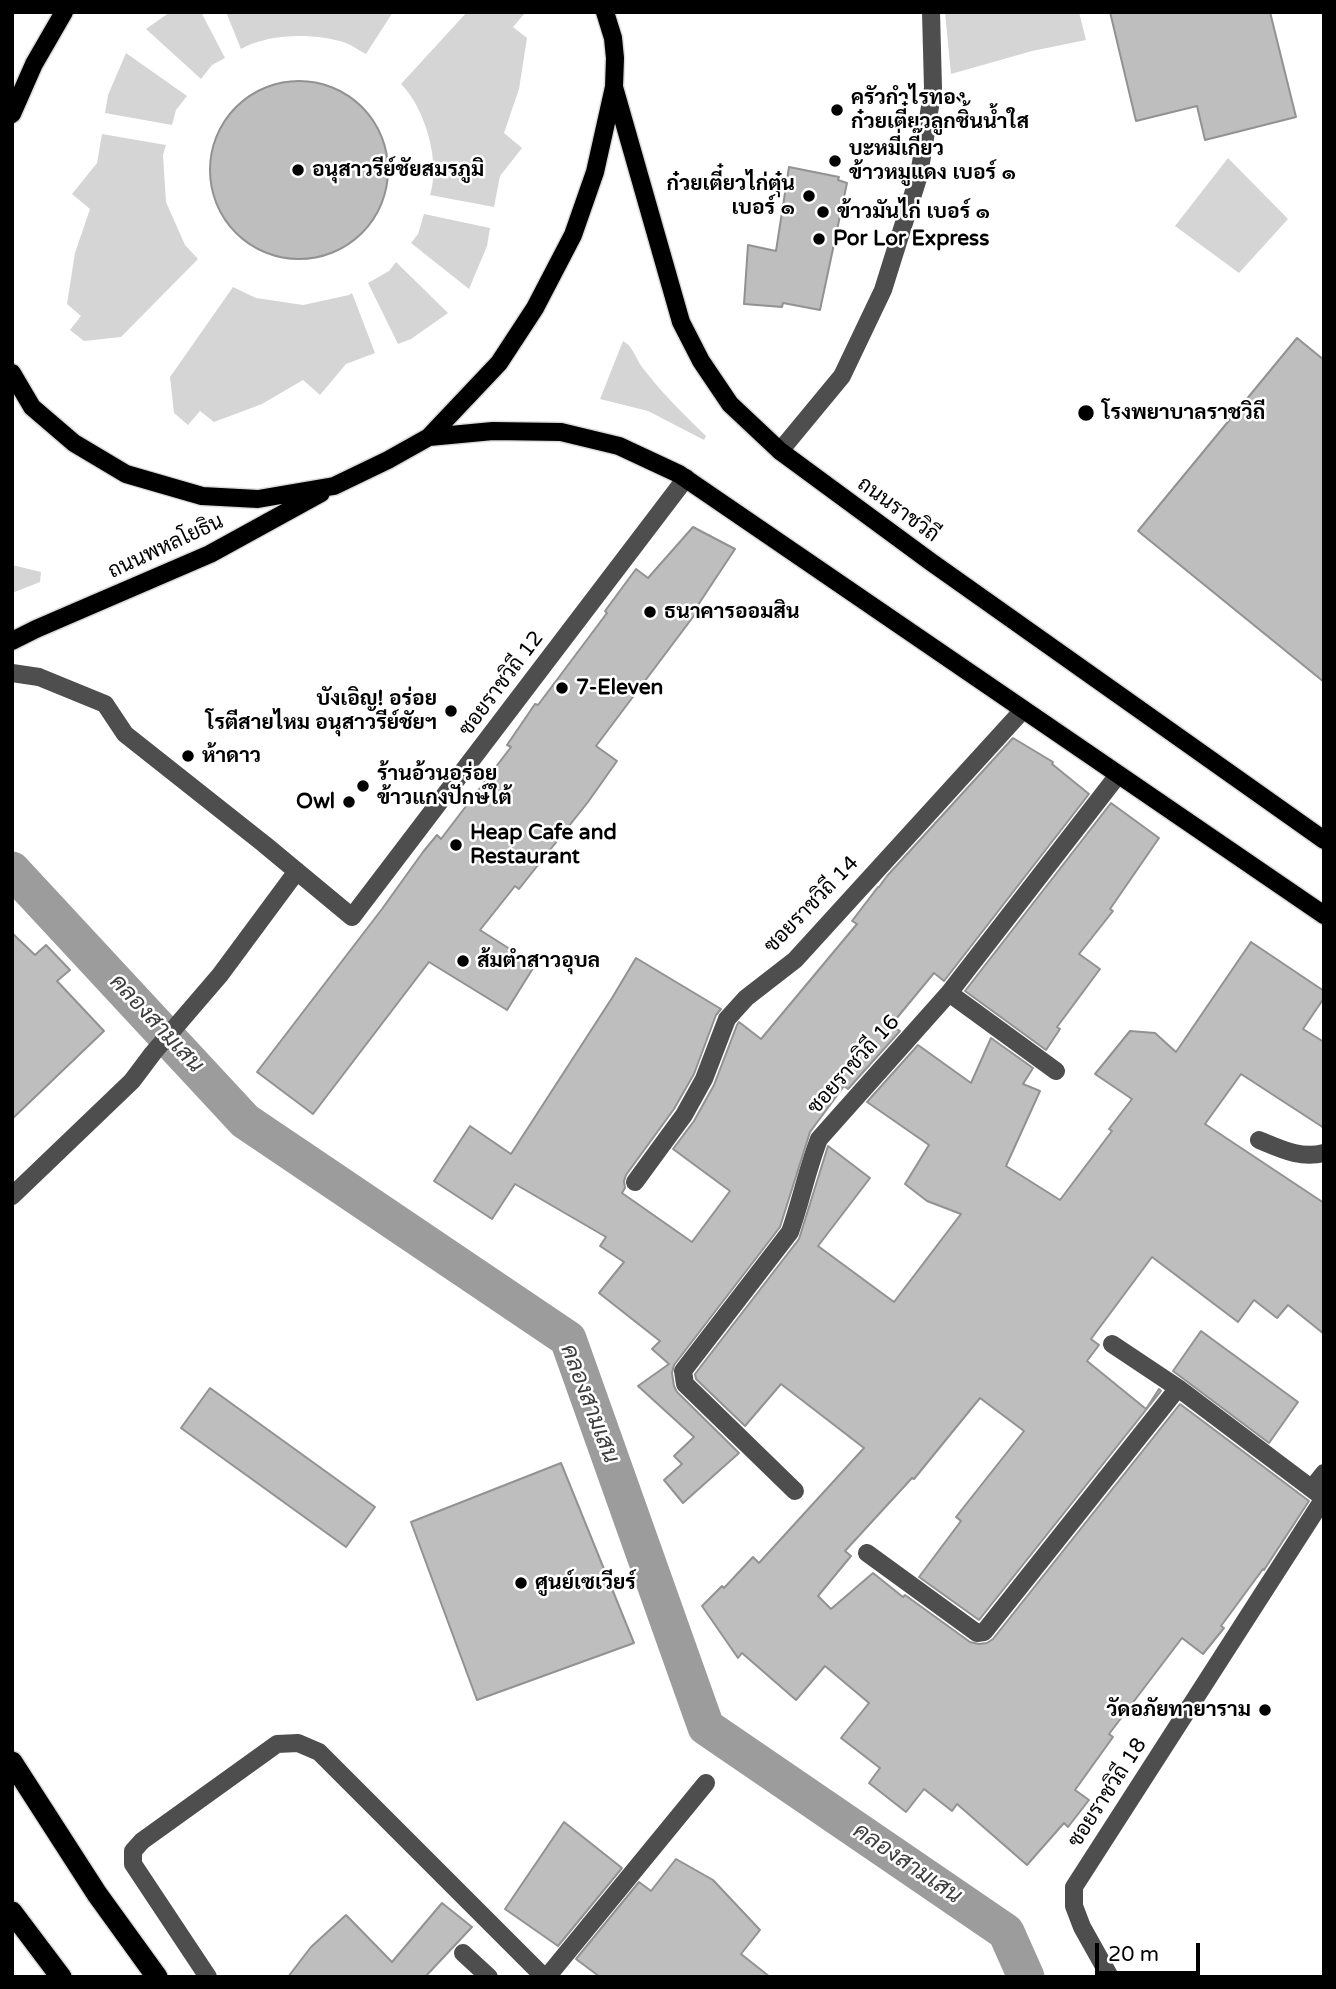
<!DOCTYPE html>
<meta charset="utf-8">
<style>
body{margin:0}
#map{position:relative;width:1336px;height:1989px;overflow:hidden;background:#fff;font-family:"Varela Round",sans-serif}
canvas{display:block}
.frame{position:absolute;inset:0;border:14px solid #000;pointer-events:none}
.scale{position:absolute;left:1095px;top:1943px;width:105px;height:32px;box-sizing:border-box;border:4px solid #000;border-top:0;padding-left:9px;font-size:21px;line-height:24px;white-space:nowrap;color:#000;-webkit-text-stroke:5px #fff;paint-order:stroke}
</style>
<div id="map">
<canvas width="1336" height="1989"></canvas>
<div class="frame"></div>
<div class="scale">20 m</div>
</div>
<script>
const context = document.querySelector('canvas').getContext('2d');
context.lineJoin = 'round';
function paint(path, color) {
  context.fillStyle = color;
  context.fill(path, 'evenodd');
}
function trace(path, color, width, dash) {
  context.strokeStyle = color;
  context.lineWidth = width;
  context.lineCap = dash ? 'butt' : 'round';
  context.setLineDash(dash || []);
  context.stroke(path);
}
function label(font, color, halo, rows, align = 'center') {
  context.font = font + ' "Varela Round",Sarabun,sans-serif';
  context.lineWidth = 5;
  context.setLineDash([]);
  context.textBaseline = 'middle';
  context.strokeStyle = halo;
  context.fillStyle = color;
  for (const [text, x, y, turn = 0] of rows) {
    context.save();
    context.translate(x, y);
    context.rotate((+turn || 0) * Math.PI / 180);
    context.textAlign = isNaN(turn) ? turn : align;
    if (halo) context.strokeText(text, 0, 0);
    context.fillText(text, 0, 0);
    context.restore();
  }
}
paint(new Path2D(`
 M170,12H201L225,58L212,65L201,79L146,29Z
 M226,12H393L366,54C360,51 353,46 346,43C315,33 270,33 241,49Z
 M467,12L525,13L513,27L527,38L519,89L504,133L522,148L500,176L494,207L430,195C441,162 425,108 401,84Z
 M945,12H1079L1086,40L1032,51L951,74Z
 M126,53L187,96L176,110L172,125L105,113L108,95Z
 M102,134L166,145L163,155L166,202L185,245L198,259L121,337L84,341L70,330L81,316L67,304L75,253L90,209L72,194L97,163Z
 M1228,158L1288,219L1239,273L1175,226Z
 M424,214L490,228L487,246L469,289L411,243L418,234Z
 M396,262L448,313L411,339L398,344L368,283L389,271Z
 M233,287L256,298L303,305L349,295L352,293L375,353L346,364L320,395L303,380L262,404L214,422L200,411L188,425L174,413L170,377Z
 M623,341C633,346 636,359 642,367C662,393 683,414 706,436L704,440L648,411L600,399Z
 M12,565L41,572L40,582L12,593Z`), '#d5d5d5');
trace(new Path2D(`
 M12,870L245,1121L568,1339L706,1727L1006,1932L1026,1977`), '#9c9c9c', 37);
const building = new Path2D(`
 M1110,12H1270L1296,117L1205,140L1197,106L1136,121Z
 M210 170a89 89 0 1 1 178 0a89 89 0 1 1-178 0Z
 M789,167L839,177L838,180L847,183L820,310L783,303L782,307L744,304L748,245L776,251Z
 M1297,338L1324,360V682L1138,531Z
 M693,527L735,549L694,611L696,613L596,746L617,761L588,802L519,889L515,886L480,930L535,965L507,1010L429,962L313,1114L257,1072L382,909L423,852L437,835L441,839L511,747L507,745L535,704L538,705L607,613L605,611L636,569L648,578Z
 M1013,738L1053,762L1052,764L1089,794L944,981L934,973L891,1025L900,1031L848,1089L844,1086L810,1132L780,1227L674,1365L672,1373L674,1386L677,1392L739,1453L683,1503L664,1480L682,1464L674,1456L694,1437L638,1386L669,1364L652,1349L660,1341L599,1293L624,1262L600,1246L606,1237L515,1184L492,1219L434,1181L470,1126L511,1154L612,998L636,958L721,1009L716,1015L694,1074L674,1109L626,1175L624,1181L625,1188L622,1193L692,1242L730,1191L673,1149L694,1121L714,1085L737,1025L739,1022L761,1039L857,924L852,921L878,887H879L887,876Z
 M1111,803L1159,838L1110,909L1113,911L1079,954L1100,969L1057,1027L1060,1029L1046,1050L965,991Z
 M12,933L35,955L46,945L70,970L57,981L104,1031L12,1119Z
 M1251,942L1324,991V998L1303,1029L1324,1042V1128L1241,1074L1205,1124L1324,1203V1334L1288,1305L1277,1318L1254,1300L1238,1322L1152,1257L1091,1339L1099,1345L1087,1361L1146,1409L1159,1389L1161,1391L979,1620L919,1577L961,1521L956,1517L1024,1431L980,1398L914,1479L912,1478L845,1551L851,1556L818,1596L831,1609L873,1573L903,1597L905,1595L970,1642L979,1644L987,1643L993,1639L1180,1404L1309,1501L1264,1570L1263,1569L1221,1626L1224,1628L1203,1654L1182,1638L1109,1734L1113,1737L1075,1790L1089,1800L1068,1827L1064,1823L1027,1865L957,1804L952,1811L924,1789L906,1812L869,1783L880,1768L841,1738L869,1703L825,1666L796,1700L742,1653L738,1658L702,1606L722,1586L724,1588L753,1557L759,1563L864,1448L781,1384L745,1426L696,1379L695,1374L799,1239L828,1146L870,1178L818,1246L894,1302L961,1214L927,1201L905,1184L929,1145L867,1102L918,1045L971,1083L991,1038L1033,1068L1023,1084L1040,1091L1006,1166L1060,1200L1112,1131L1109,1129L1132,1099L1095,1074L1130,1031L1155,1033L1176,1052Z
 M1201,1331L1298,1402L1269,1443L1173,1371Z
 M210,1388L375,1507L346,1547L181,1428Z
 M561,1463L634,1643L477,1700L411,1522Z
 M564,1822L622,1868L558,1946L505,1909Z
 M676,1859L713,1880L760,1930L741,1954L770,1977H600L576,1959L639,1882L651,1891Z
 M442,1903L472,1927L425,1977H288L311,1947L346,1915L392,1962Z`);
paint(building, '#bebebe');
trace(building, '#929292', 2);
const major = new Path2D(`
 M614,87L681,322L701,361L730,404L780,451L931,562L1324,840
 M12,114L34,64L64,12
 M12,373L32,407L74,443L126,474L202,496L258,499L334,486L388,460L429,437L499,363L535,308L573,235L595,172L614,87L615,58L613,38L605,12
 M429,437L493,431L561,432L619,446L679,474L1324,915
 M12,641L36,629L210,554L321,493`);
const highway = new Path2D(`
 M12,1762L97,1894L157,1977
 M12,1912L61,1977`);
trace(major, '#dbdbdb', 21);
trace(highway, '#dbdbdb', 24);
trace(new Path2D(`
 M780,451L842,376L883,290L919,175L933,88L931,12
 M12,673L39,677L105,704L125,734L264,844L352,917L686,478
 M949,993L1056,1071
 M1259,1140C1281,1149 1300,1159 1324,1153
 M635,1182L684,1115L704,1079L727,1019L746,998L795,960L1023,710
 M12,1196L132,1081L153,1053L220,975L297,871
 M1112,1344L1178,1388L1324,1498
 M1312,1488L1324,1473
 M795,1491L685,1384L683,1371L790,1232C801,1201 807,1170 819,1139L949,993L1118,775
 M867,1553L977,1633L984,1632L1178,1388
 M463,1953L489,1977
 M208,1977L133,1864V1851L142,1841L277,1744L298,1743L319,1752L544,1977
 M547,1977L706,1783
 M1110,1977L1082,1927L1074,1906V1887L1324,1498`), '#4e4e4e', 18);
trace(major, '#000', 18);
trace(highway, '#000', 21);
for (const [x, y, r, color] of [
 [837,110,7,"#000"],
 [835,161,7,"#000"],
 [298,170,7,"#000"],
 [809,196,7,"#000"],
 [823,212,7,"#000"],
 [819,239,7,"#000"],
 [1086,413,9,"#000"],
 [650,612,7,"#000"],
 [562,688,7,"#000"],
 [451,711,7,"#000"],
 [188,756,7,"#000"],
 [363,786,7,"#000"],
 [349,802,7,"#000"],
 [456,845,7,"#000"],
 [463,961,7,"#000"],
 [521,1583,7,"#000"],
 [1265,1710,7,"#000"]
]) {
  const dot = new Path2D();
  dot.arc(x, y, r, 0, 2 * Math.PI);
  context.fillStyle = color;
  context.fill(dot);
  trace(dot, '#fff', 2.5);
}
label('bold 21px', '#000', '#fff', [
 ["ครัวกำไรทอง",851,98],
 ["ก๋วยเตี๋ยวลูกชิ้นน้ำใส",851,122],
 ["บะหมี่เกี๊ยว",849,149],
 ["ข้าวหมูแดง เบอร์ ๑",849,173],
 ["อนุสาวรีย์ชัยสมรภูมิ",312,170],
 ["ก๋วยเตี๋ยวไก่ตุ๋น",795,184,"right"],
 ["เบอร์ ๑",795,208,"right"],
 ["ข้าวมันไก่ เบอร์ ๑",837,212],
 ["Por Lor Express",833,239],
 ["โรงพยาบาลราชวิถี",1102,413],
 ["ธนาคารออมสิน",664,612],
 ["7-Eleven",576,688],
 ["บังเอิญ! อร่อย",437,699,"right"],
 ["โรตีสายไหม อนุสาวรีย์ชัยฯ",437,723,"right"],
 ["ห้าดาว",202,756],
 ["ร้านอ้วนอร่อย",377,774],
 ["ข้าวแกงปักษ์ใต้",377,798],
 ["Owl",335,802,"right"],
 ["Heap Cafe and",470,833],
 ["Restaurant",470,857],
 ["ส้มตำสาวอุบล",477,961],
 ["ศูนย์เซเวียร์",535,1583],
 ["วัดอภัยทายาราม",1251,1710,"right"]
], 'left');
label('21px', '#000', '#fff', [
 ["ถนนราชวิถี",898,510,36],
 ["ถนนพหลโยธิน",166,547,-25],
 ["ซอยราชวิถี 12",502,684,-53],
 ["ซอยราชวิถี 14",812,905,-46],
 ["ซอยราชวิถี 16",854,1065,-48],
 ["ซอยราชวิถี 18",1108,1793,-57]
]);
label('italic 23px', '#3d3d3d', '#fff', [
 ["คลองสามเสน",156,1024,47],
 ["คลองสามเสน",589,1404,69],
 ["คลองสามเสน",907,1864,34]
]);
</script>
